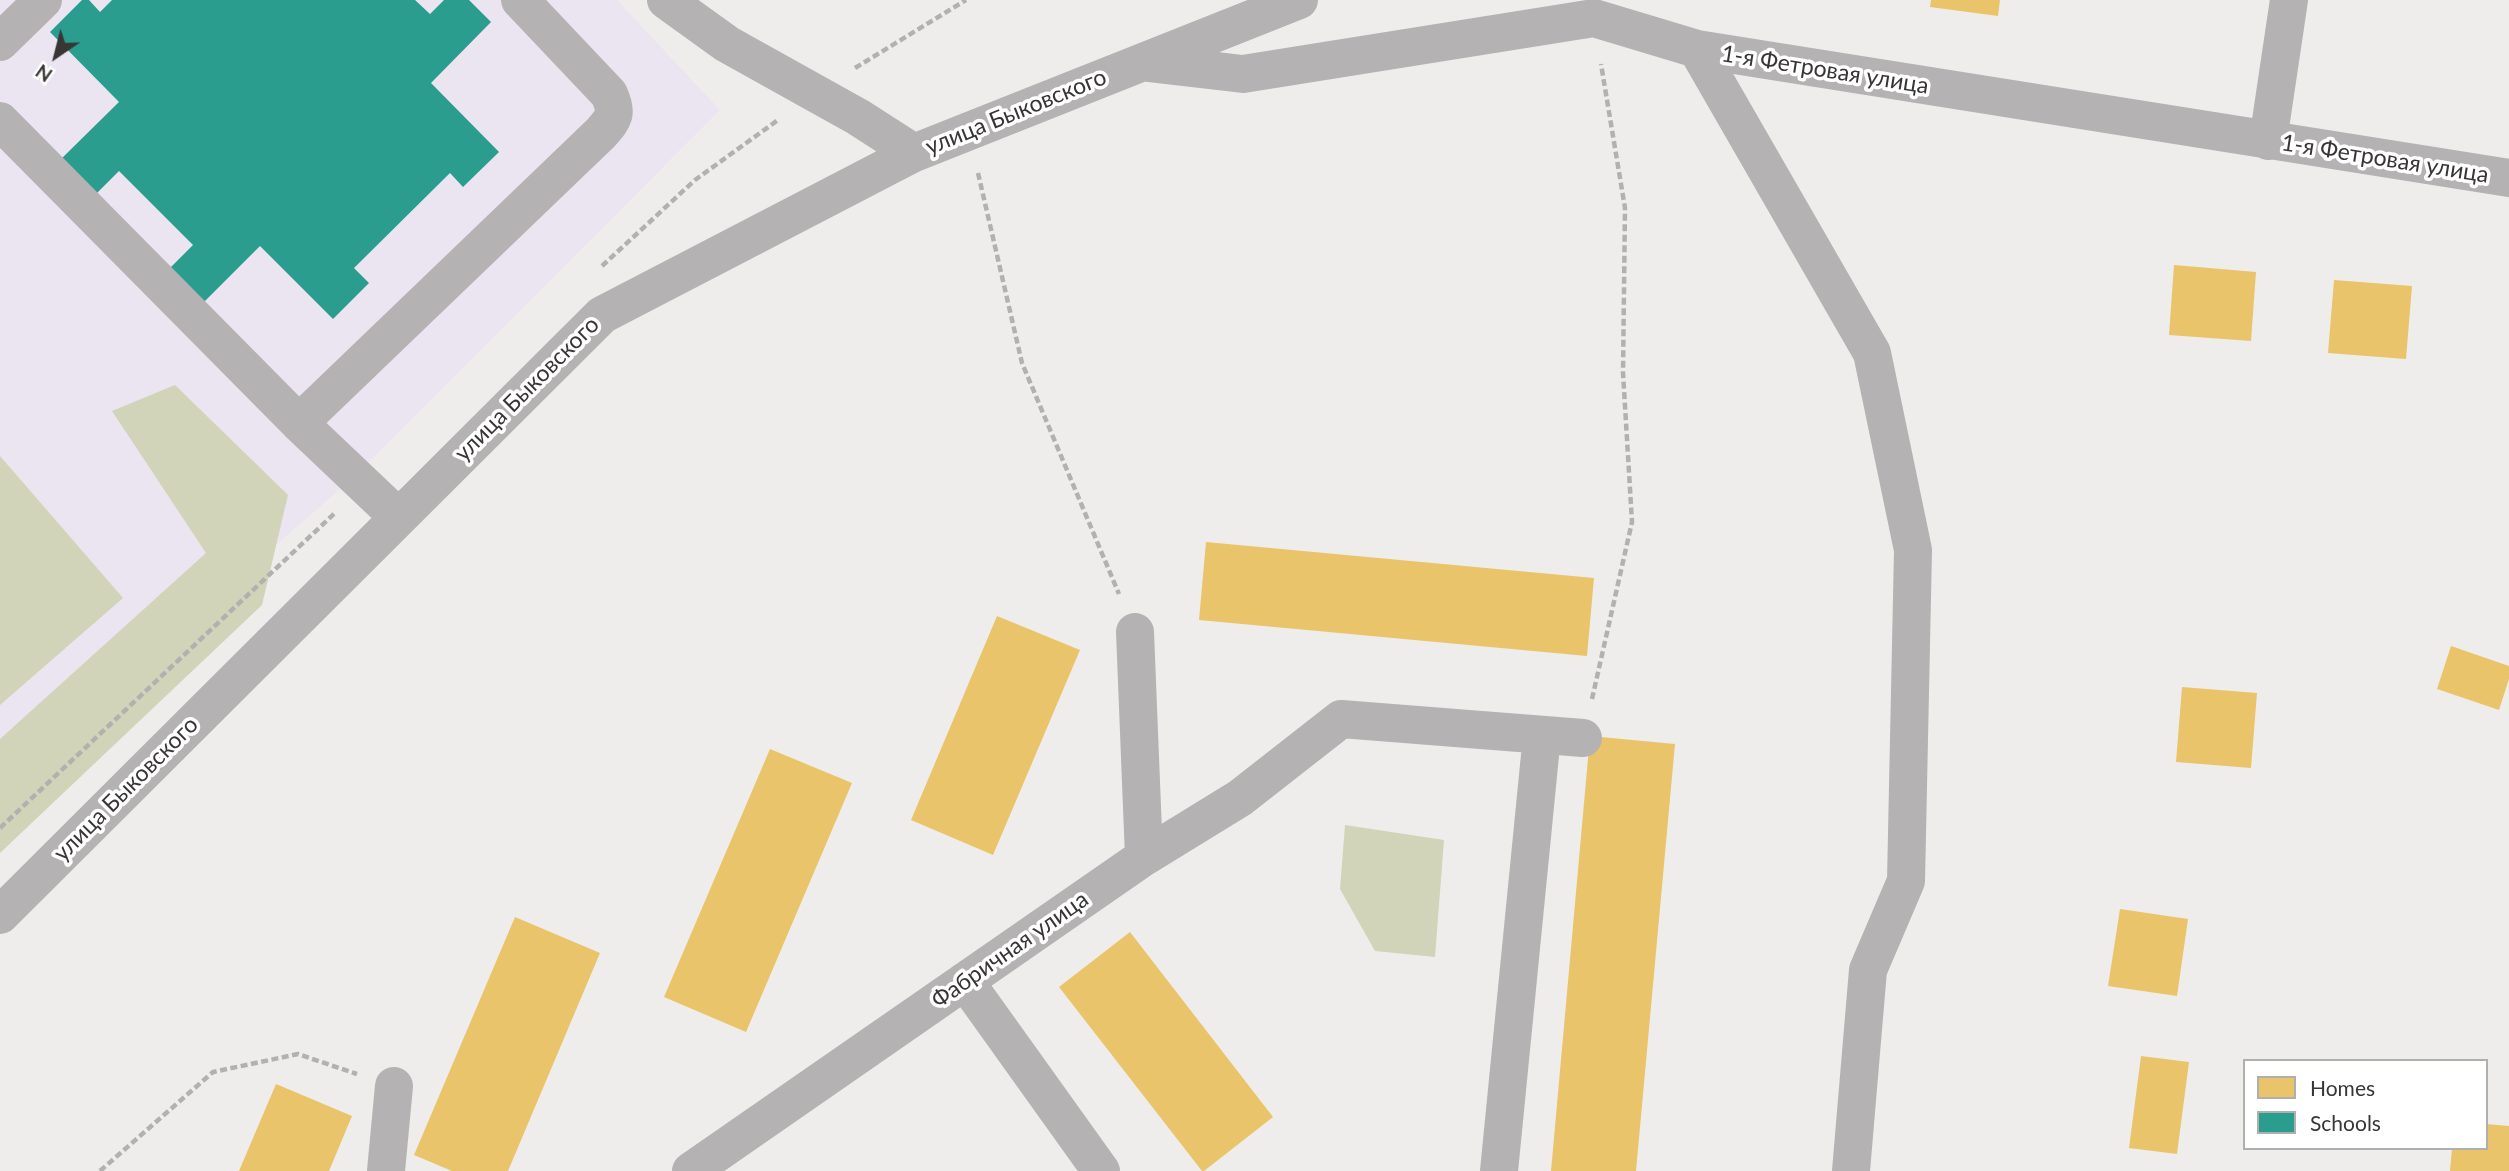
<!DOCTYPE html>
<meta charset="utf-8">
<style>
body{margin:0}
#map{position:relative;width:2509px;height:1171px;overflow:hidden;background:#efedeb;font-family:Lato,sans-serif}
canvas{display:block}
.legend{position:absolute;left:2243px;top:1059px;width:245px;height:91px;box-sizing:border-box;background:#fff;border:2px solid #afafae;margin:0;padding:9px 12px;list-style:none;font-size:21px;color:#383635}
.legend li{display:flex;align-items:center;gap:14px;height:35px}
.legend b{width:35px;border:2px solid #afafae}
.north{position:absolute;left:21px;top:21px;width:70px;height:70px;-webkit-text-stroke:5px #fff;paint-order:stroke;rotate:215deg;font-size:19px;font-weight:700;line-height:28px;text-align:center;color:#383635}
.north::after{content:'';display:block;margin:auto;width:24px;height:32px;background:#383635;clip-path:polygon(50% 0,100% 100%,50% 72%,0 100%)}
</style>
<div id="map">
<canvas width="2509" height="1171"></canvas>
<ul class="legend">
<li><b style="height:19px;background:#e9c46a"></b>Homes</li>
<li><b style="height:19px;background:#2a9d8f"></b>Schools</li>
</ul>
<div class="north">N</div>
</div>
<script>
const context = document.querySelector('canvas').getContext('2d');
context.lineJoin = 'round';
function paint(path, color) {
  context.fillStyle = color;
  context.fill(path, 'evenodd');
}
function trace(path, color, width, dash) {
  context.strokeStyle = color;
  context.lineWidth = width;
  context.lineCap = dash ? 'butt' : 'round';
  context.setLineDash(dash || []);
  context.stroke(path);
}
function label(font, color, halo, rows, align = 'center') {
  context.font = font + ' Lato,sans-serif';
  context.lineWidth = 7;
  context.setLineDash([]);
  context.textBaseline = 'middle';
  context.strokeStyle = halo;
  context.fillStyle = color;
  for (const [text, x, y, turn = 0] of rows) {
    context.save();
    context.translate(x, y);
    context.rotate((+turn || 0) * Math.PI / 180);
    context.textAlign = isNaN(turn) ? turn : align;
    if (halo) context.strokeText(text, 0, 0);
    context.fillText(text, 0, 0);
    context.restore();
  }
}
paint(new Path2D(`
 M0,0H617L720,110L355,476L0,787Z`), '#eae5f0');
paint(new Path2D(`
 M175,385L288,495L262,605L0,853V739L206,553L112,411Z
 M0,456L123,598L0,705Z
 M1345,825L1444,840L1435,957L1375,951L1340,889Z`), '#d1d4b8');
paint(new Path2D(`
 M1931,0H2000L1998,16L1930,7Z
 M2174,265L2256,272L2251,341L2169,335Z
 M2334,280L2412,286L2406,359L2328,353Z
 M1206,542L1594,578L1587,656L1199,620Z
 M997,616L1080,650L993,855L911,820Z
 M2451,646L2509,666V679L2499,710L2437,689Z
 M2182,687L2257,693L2251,768L2176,762Z
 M1590,736L1675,744L1636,1171H1551Z
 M770,749L852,783L746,1032L664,997Z
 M2120,909L2188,919L2177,996L2108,986Z
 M515,917L600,953L508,1171H452L414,1155Z
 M1130,932L1273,1117L1204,1171H1202L1059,987Z
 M2141,1056L2189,1062L2177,1154L2129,1148Z
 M276,1084L352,1116L329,1171H239Z
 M2486,1124L2509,1126V1171H2450L2452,1148H2486Z`), '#e9c46a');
paint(new Path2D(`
 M82,0H89L100,12L112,0H415L430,14L444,0H469L491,22L431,83L499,152L463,187L450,173L354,268L369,283L333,319L260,246L200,306L166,272L193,245L119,171L93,197L58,162L119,102L50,32Z`), '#2a9d8f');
trace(new Path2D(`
 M855,68L966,0
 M978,173L1022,363L1119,594
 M602,266L695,180L778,120
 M1592,699L1632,522L1623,373L1625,208L1601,64
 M0,828L336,512
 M100,1171L213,1072L298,1054L357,1074`), '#b2b1b0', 4.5, [7, 3.5]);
trace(new Path2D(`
 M666,0L727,44L858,117L914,153
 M0,42L43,0
 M1697,49L1872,353L1913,550L1906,881L1868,970L1851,1171
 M1148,63L1243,74L1594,18L1697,49L2509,178
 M0,121L299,423L398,517
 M2268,141L2289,0
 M299,423L601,133C614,118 618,114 609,94L520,0
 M1144,857L1240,798L1341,719L1583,738
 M0,915L602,315L914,153L1299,0
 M965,981L1101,1171
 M386,1171L394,1086
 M691,1171L1144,857L1135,632
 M1499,1171L1542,735`), '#b4b2b2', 38);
label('23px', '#383635', '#fff', [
 ["1-я Фетровая улица",1825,70,9],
 ["улица Быковского",1016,112,-22],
 ["1-я Фетровая улица",2385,159,9],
 ["улица Быковского",527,389,-45],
 ["улица Быковского",126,789,-45],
 ["Фабричная улица",1010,950,-35]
]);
</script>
